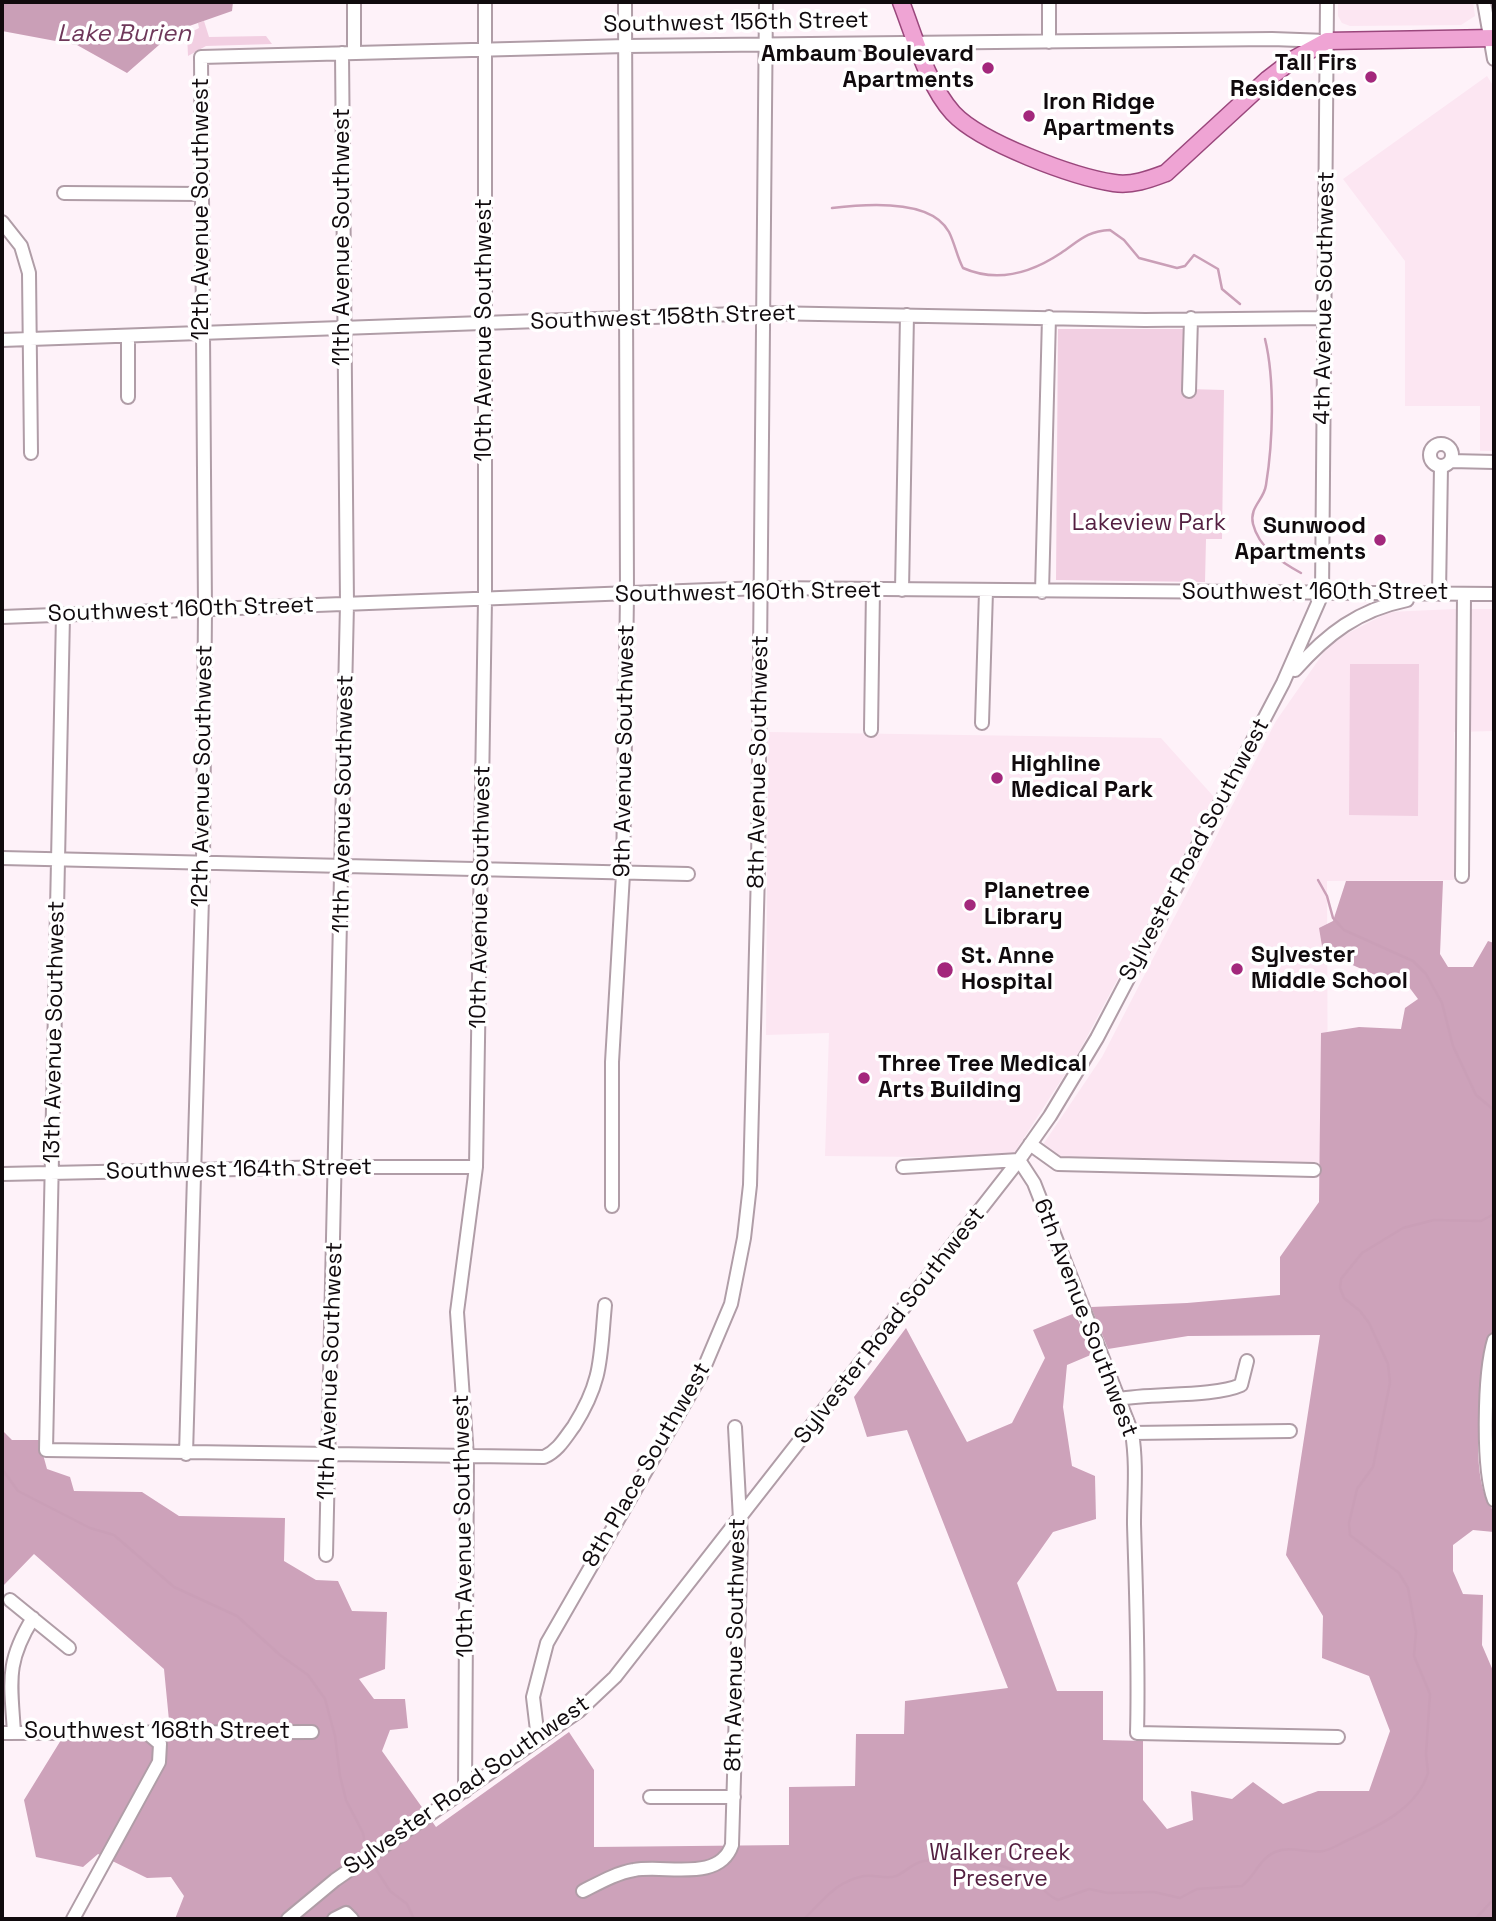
<!DOCTYPE html>
<style>
body{margin:0}
#map{position:relative;width:1496px;height:1921px;overflow:hidden;background:#fef2f9;font-family:"Space Grotesk",sans-serif}
canvas{display:block}
.frame{position:absolute;inset:0;border:4px solid #100a0d;pointer-events:none}
</style>
<div id="map">
<canvas width="1496" height="1921"></canvas>
<div class="frame"></div>
</div>
<script>
const context = document.querySelector('canvas').getContext('2d');
context.lineJoin = 'round';
function paint(path, color) {
  context.fillStyle = color;
  context.fill(path, 'evenodd');
}
function trace(path, color, width, dash) {
  context.strokeStyle = color;
  context.lineWidth = width;
  context.lineCap = dash ? 'butt' : 'round';
  context.setLineDash(dash || []);
  context.stroke(path);
}
function label(font, color, halo, rows, align = 'center') {
  context.font = font + ' "Space Grotesk",sans-serif';
  context.lineWidth = 7;
  context.setLineDash([]);
  context.textBaseline = 'middle';
  context.strokeStyle = halo;
  context.fillStyle = color;
  for (const [text, x, y, turn = 0] of rows) {
    context.save();
    context.translate(x, y);
    context.rotate((+turn || 0) * Math.PI / 180);
    context.textAlign = isNaN(turn) ? turn : align;
    if (halo) context.strokeText(text, 0, 0);
    context.fillText(text, 0, 0);
    context.restore();
  }
}
paint(new Path2D(`
 M1338,2H1473L1475,16L1461,25L1350,26L1342,23L1338,16Z
 M1487,76L1494,87V451H1480V406H1405V261L1343,179Z
 M1454,609H1494V731L1454,732V880L1327,881L1328,1164L1063,1158L1042,1146L1102,1057L1276,721L1331,642L1389,612Z
 M768,732L1161,738L1214,797L1078,1054L1011,1158L825,1156L829,1033L766,1035Z`), '#fce6f2');
paint(new Path2D(`
 M204,21L209,37L266,36L272,44L206,46L188,56L187,34L199,28L198,23Z
 M1058,329H1189L1188,389L1224,390L1222,539H1206L1205,582L1056,580Z
 M1350,664H1419L1418,816L1349,815Z`), '#f2cfe2');
paint(new Path2D(`
 M1346,881H1443L1440,954L1448,967H1473L1488,941L1494,943V1370H1482C1481,1407 1469,1482 1494,1511V1532L1473,1530L1453,1545V1571L1463,1594L1483,1595L1482,1645L1494,1673V1919H175L184,1896L171,1877L147,1878L98,1854L83,1867L36,1857L24,1800L61,1740L171,1741L164,1669L34,1554L2,1587V1430L12,1440H39L47,1469L70,1477L74,1491L142,1492L179,1516L285,1518L284,1561L316,1580L338,1581L352,1611L387,1612L385,1669L359,1679L374,1699H405L408,1728L390,1730L382,1751L436,1827L569,1732L594,1770V1847L789,1845V1787L855,1786L856,1734H904L905,1701L1008,1688L907,1430L867,1437L854,1397L906,1328L967,1442L1012,1423L1045,1358L1033,1330L1075,1313L1093,1354L1067,1365L1063,1407L1072,1466L1095,1476L1096,1519L1053,1532L1017,1583L1057,1691H1103V1740L1143,1741V1800L1167,1829L1193,1820L1191,1791L1232,1799L1253,1782L1283,1804L1318,1791H1369L1390,1731L1369,1676L1322,1658L1323,1616L1286,1555L1320,1335L1188,1336L1108,1349L1091,1307L1187,1303L1280,1295V1257L1319,1202L1321,1033L1359,1027L1401,1029L1405,1008L1418,999L1400,975L1382,978L1323,952L1319,928L1333,921Z`), '#cda2ba');
paint(new Path2D(`
 M2,2H233L232,11L175,31L127,73L77,45L2,31Z`), '#ca9fb7');
trace(new Path2D(`
 M832,208C864,204 931,198 949,232C955,244 957,257 963,268C997,283 1031,273 1061,253C1079,241 1087,231 1110,230L1124,240L1139,258L1177,268L1185,266L1194,255L1218,269L1222,289L1240,304
 M1265,339C1275,380 1273,442 1266,485C1264,500 1249,507 1253,524C1259,548 1281,562 1301,573
 M1318,880L1327,896L1333,918L1344,930L1413,961L1426,974L1442,1003L1453,1046L1476,1095L1494,1110
 M2,1469L18,1491L90,1528L114,1535L174,1587L237,1616L280,1655L308,1675L325,1699L335,1736L340,1776L346,1800L363,1833L367,1854
 M370,1860L390,1891L407,1904L414,1919
 M804,1919C823,1901 836,1881 864,1876C875,1874 885,1880 896,1876C906,1872 912,1863 924,1861C953,1855 997,1862 1025,1874C1039,1880 1044,1895 1058,1900L1089,1889L1108,1893L1154,1892L1180,1898L1197,1889L1242,1886C1255,1876 1260,1858 1275,1852C1291,1845 1308,1854 1323,1851C1333,1849 1339,1844 1348,1840C1379,1826 1417,1808 1428,1773L1426,1754L1430,1694L1414,1656L1416,1632L1408,1588L1399,1573L1350,1535L1349,1523L1357,1489L1373,1467L1390,1383L1388,1364L1369,1323L1360,1311L1344,1298L1340,1288L1341,1279L1362,1253L1403,1228L1434,1220L1481,1221L1494,1214
 M1475,1919L1494,1899`), '#ca9fb7', 2.5);
const minor = new Path2D(`
 M354,2V53
 M1049,2V42
 M1484,2L1494,59
 M64,193L202,194
 M2,222L21,246L29,273L31,453
 M128,337V397
 M2,340L765,313L1145,320L1325,318
 M1189,391L1191,318
 M1430 455a11 11 0 1 1 22 0a11 11 0 1 1-22 0Z
 M1451,461L1494,462
 M902,590L907,315
 M1042,592L1049,317
 M1439,594L1441,466
 M63,615L46,1450L544,1457C558,1451 565,1438 574,1426C603,1380 600,1357 605,1305
 M2,617L762,588L1494,594
 M1295,670C1327,634 1358,610 1407,600
 M982,723L986,591
 M871,730L873,589
 M2,858L688,874
 M1462,876L1464,594
 M1030,1144L1058,1164L1314,1170
 M1019,1160L1034,1183L1132,1433C1137,1464 1134,1493 1134,1524C1136,1594 1139,1663 1137,1733L1338,1737
 M903,1167L1019,1160
 M2,1174L336,1167H476
 M612,1206V1062L623,874L627,595L625,2
 M1494,1340C1484,1373 1482,1468 1494,1500
 M1119,1399C1152,1393 1214,1397 1241,1385L1247,1361
 M1132,1433L1290,1431
 M186,1454L203,863L205,609L201,57L626,46L1272,39L1327,41
 M326,1555L347,604L342,53
 M10,1600L69,1648
 M2,1733L312,1732
 M14,1733C11,1682 5,1663 33,1618
 M538,1739L533,1697L547,1643L701,1375L731,1304L744,1238L750,1185L758,871L766,2
 M465,1791L467,1457L457,1312L476,1167L485,599V2
 M650,1797H734
 M583,1891C599,1883 616,1873 634,1870C665,1864 719,1883 732,1845L741,1538L735,1427
 M73,1919L159,1762L160,1744L147,1733
 M288,1919L335,1880L579,1711L615,1677L1019,1160L1050,1116L1097,1038L1283,683L1322,594L1327,2
 M334,1919L346,1913L352,1919`);
const major = new Path2D(`
 M901,2C915,38 927,84 953,113C981,143 1074,177 1114,183C1132,186 1150,179 1166,173L1268,79L1294,59L1327,41L1494,38`);
trace(minor, '#b09da7', 16);
trace(major, '#9a477c', 19);
trace(minor, '#fff', 12);
trace(major, '#efa4d4', 16);
for (const [x, y, r, color] of [
 [988,68,7,"#a3287c"],
 [1371,77,7,"#a3287c"],
 [1029,116,7,"#a3287c"],
 [1380,540,7,"#a3287c"],
 [997,778,7,"#a3287c"],
 [970,905,7,"#a3287c"],
 [1237,969,7,"#a3287c"],
 [945,970,9,"#a3287c"],
 [864,1078,7,"#a3287c"]
]) {
  const dot = new Path2D();
  dot.arc(x, y, r, 0, 2 * Math.PI);
  context.fillStyle = color;
  context.fill(dot);
  trace(dot, '#fff', 2.5);
}
label('23px', '#100a0d', '#fff', [
 ["Southwest 156th Street",736,23,-1],
 ["12th Avenue Southwest",202,209,-90],
 ["11th Avenue Southwest",343,237,-90],
 ["4th Avenue Southwest",1325,298,-89],
 ["Southwest 158th Street",663,318,-2],
 ["10th Avenue Southwest",485,330,-90],
 ["Southwest 160th Street",748,593,-1],
 ["Southwest 160th Street",1315,593],
 ["Southwest 160th Street",181,610,-2],
 ["9th Avenue Southwest",625,751,-89],
 ["8th Avenue Southwest",759,762,-89],
 ["12th Avenue Southwest",203,776,-89],
 ["11th Avenue Southwest",344,804,-89],
 ["Sylvester Road Southwest",1195,850,-62],
 ["10th Avenue Southwest",481,897,-89],
 ["13th Avenue Southwest",55,1032,-89],
 ["Southwest 164th Street",239,1170,-1],
 ["6th Avenue Southwest",1085,1318,69],
 ["Sylvester Road Southwest",890,1326,-52],
 ["11th Avenue Southwest",331,1371,-88],
 ["8th Place Southwest",647,1465,-60],
 ["10th Avenue Southwest",464,1526,-91],
 ["8th Avenue Southwest",736,1645,-89],
 ["Southwest 168th Street",157,1732],
 ["Sylvester Road Southwest",467,1786,-35]
]);
label('bold 23px', '#100a0d', '#fff', [
 ["Ambaum Boulevard",974,55,"right"],
 ["Apartments",974,81,"right"],
 ["Tall Firs",1357,64,"right"],
 ["Residences",1357,90,"right"],
 ["Iron Ridge",1043,103],
 ["Apartments",1043,129],
 ["Sunwood",1366,527,"right"],
 ["Apartments",1366,553,"right"],
 ["Highline",1011,765],
 ["Medical Park",1011,791],
 ["Planetree",984,892],
 ["Library",984,918],
 ["Sylvester",1251,956],
 ["Middle School",1251,982],
 ["St. Anne",961,957],
 ["Hospital",961,983],
 ["Three Tree Medical",878,1065],
 ["Arts Building",878,1091]
], 'left');
label('23px', '#541f41', '#fff', [
 ["Lakeview Park",1149,524],
 ["Walker Creek",1000,1854],
 ["Preserve",1000,1880]
]);
label('italic 24px', '#6e3759', '#fff', [
 ["Lake Burien",124,34]
]);
</script>
